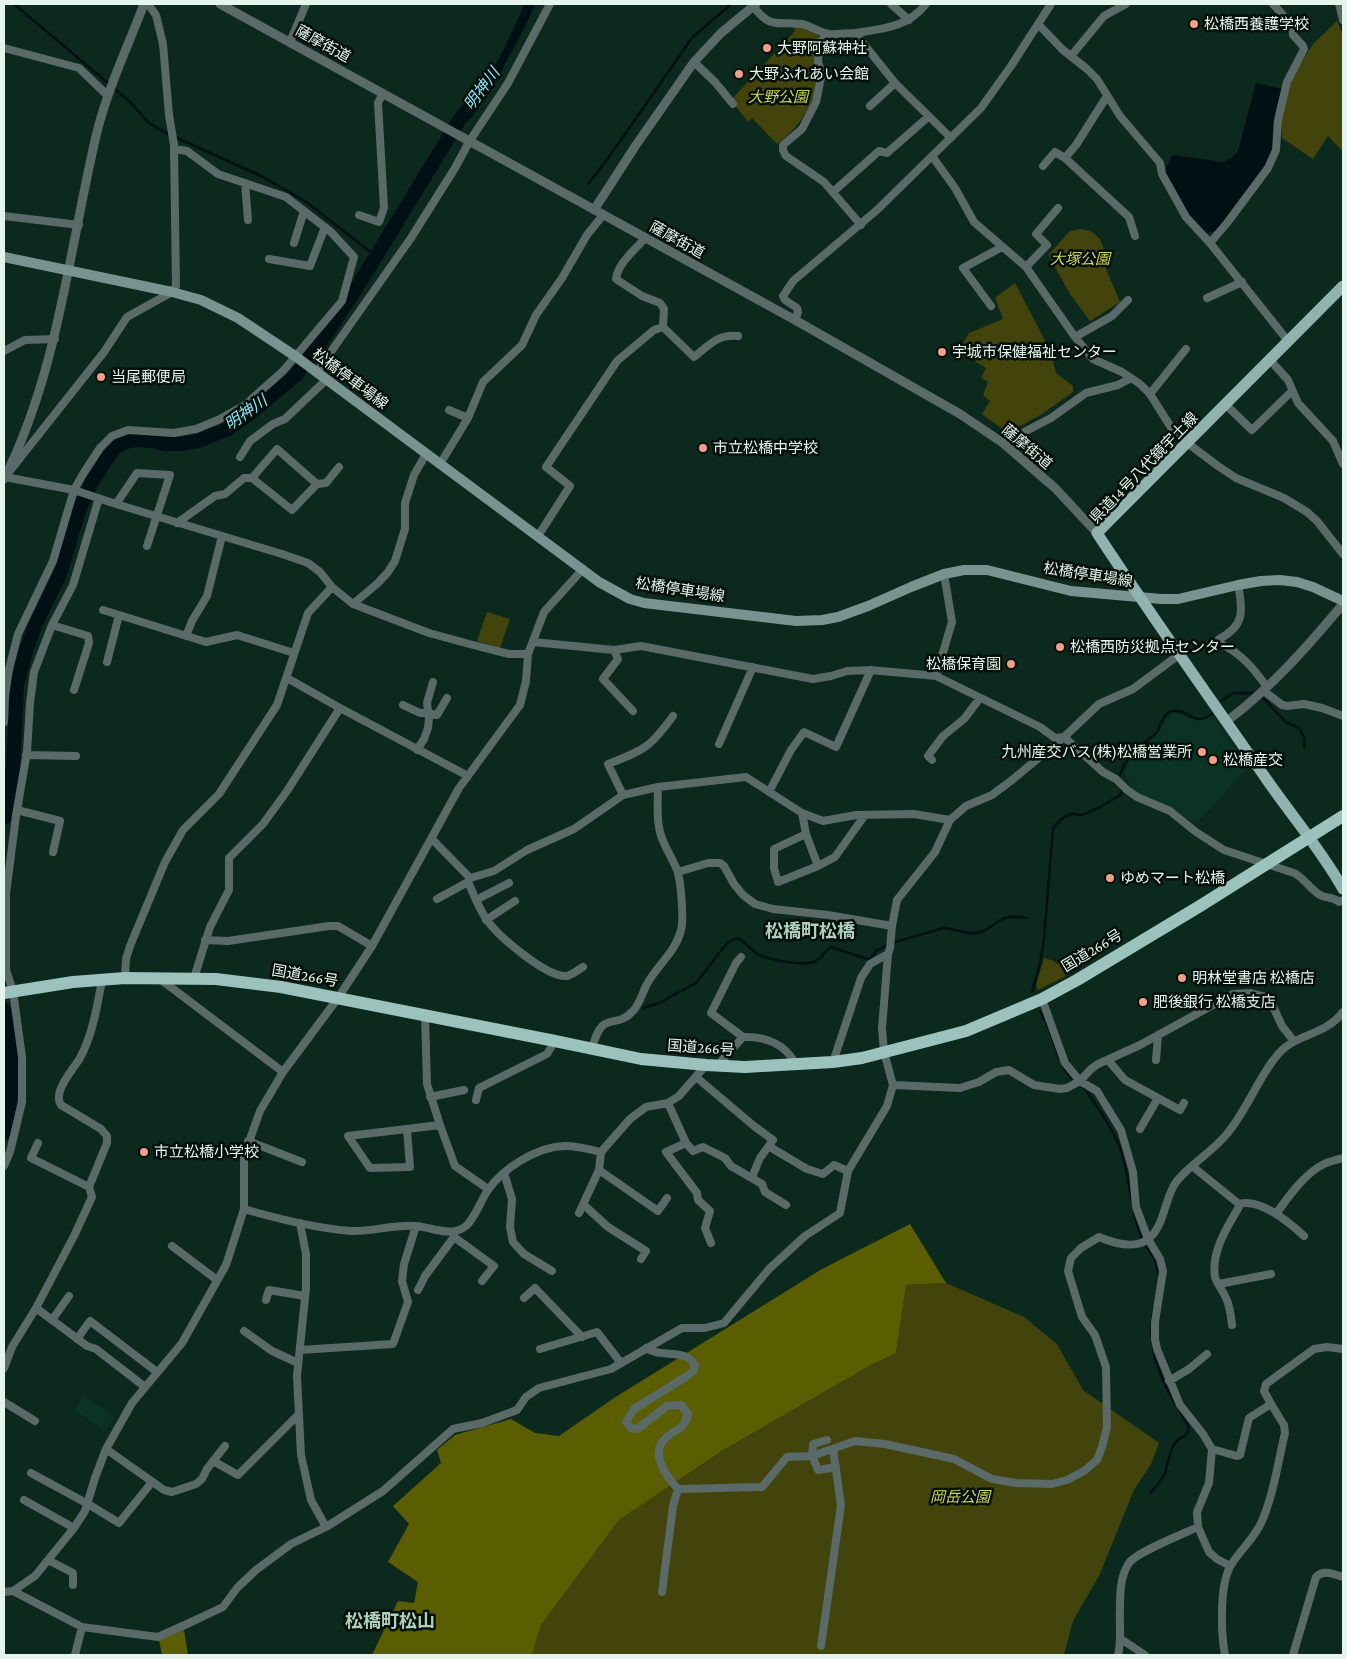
<!DOCTYPE html>
<meta charset="utf-8">
<style>
body{margin:0}
#map{position:relative;width:1347px;height:1659px;overflow:hidden;background:#0b291c;font-family:"Crimson Pro",serif}
canvas{display:block}
.frame{position:absolute;inset:0;border:5px solid #e4f5ec;pointer-events:none}
</style>
<div id="map">
<canvas width="1347" height="1659"></canvas>
<div class="frame"></div>
</div>
<script>
const context = document.querySelector('canvas').getContext('2d');
context.lineJoin = 'round';
function paint(path, color) {
  context.fillStyle = color;
  context.fill(path, 'evenodd');
}
function trace(path, color, width, dash) {
  context.strokeStyle = color;
  context.lineWidth = width;
  context.lineCap = dash ? 'butt' : 'round';
  context.setLineDash(dash || []);
  context.stroke(path);
}
function label(font, color, halo, rows, align = 'center') {
  context.font = font + ' "Crimson Pro","Noto Sans JP",serif';
  context.lineWidth = 5;
  context.setLineDash([]);
  context.textBaseline = 'middle';
  context.strokeStyle = halo;
  context.fillStyle = color;
  for (const [text, x, y, turn = 0] of rows) {
    context.save();
    context.translate(x, y);
    context.rotate((+turn || 0) * Math.PI / 180);
    context.textAlign = isNaN(turn) ? turn : align;
    if (halo) context.strokeText(text, 0, 0);
    context.fillText(text, 0, 0);
    context.restore();
  }
}
paint(new Path2D(`
 M1172,709L1194,721L1213,716L1248,768L1196,824L1163,803L1133,792L1125,773L1131,756L1159,732Z
 M84,1395L115,1417L105,1431L74,1410Z`), '#0b3323');
paint(new Path2D(`
 M1337,21L1343,35V152L1328,136L1313,159L1282,138L1281,118L1291,79L1313,44Z
 M798,26L813,30L820,38C812,57 818,59 817,76C815,105 800,127 777,144L752,118L748,122L731,100L795,31L793,27Z
 M1081,229L1091,231L1100,239L1106,255V269L1120,302L1090,321L1070,294L1048,255L1070,231Z
 M1015,283L1050,350L1056,373L1073,386V392L1042,414L1008,433L982,414L990,401L983,395L988,382L981,378L986,368L974,361L976,356L961,347L969,333L1003,319L995,298Z
 M487,612L510,619L500,648L477,641Z
 M1044,958C1053,960 1059,963 1066,970L1063,972L1066,976L1038,990L1036,985Z
 M946,1283L1024,1317L1057,1344L1083,1390L1159,1443L1151,1464L1134,1490L1099,1576L1073,1621L1064,1655H532L541,1625L619,1520L725,1449L871,1365L896,1353L906,1285Z`), '#42440b');
paint(new Path2D(`
 M910,1224L946,1283L906,1285L896,1353L871,1365L725,1449L619,1520L541,1625L532,1655H372L398,1601L414,1603L418,1582L388,1562L409,1524L393,1506L441,1463L437,1450L455,1435L511,1419L535,1433L559,1436L614,1398L822,1269Z
 M184,1630L188,1655H162L159,1640Z`), '#5b5e00');
paint(new Path2D(`
 M525,4H535L526,25L489,94L460,126L453,121L482,89L503,51Z
 M1256,83L1282,89L1273,125L1274,148L1266,167L1254,181L1217,231L1206,233L1190,219L1165,171L1172,155L1223,162L1231,158L1238,151Z`), '#011014');
trace(new Path2D(`
 M14,4L128,100L149,123L164,132L259,175L305,201L377,257
 M588,184L609,157L692,38L731,4
 M1221,701L1234,693H1253L1264,699L1286,722L1299,728L1305,739L1304,747
 M1119,778C1121,769 1130,754 1137,748C1143,743 1151,739 1156,733C1162,726 1162,711 1175,711C1190,710 1193,727 1212,714
 M892,943L940,929L945,928C954,929 966,934 976,933C998,929 995,912 1026,918
 M1032,992L1040,963L1044,939L1053,829C1056,823 1065,815 1072,814C1076,814 1080,816 1084,814C1097,810 1109,802 1120,795L1122,792L1121,788
 M643,1008L659,1003L696,983L727,943C731,941 734,938 738,939C745,940 751,950 756,953C766,960 803,966 814,962C822,959 824,951 831,947L867,959H871L876,951L887,945
 M1040,1011L1047,1024L1059,1058
 M1062,1065L1071,1078
 M1083,1086C1096,1105 1115,1131 1122,1153C1130,1181 1131,1212 1142,1239
 M1145,1244L1155,1259L1159,1276
 M1151,1492C1157,1486 1161,1481 1165,1473C1170,1460 1169,1441 1185,1436L1189,1429C1184,1415 1174,1403 1168,1391C1154,1363 1148,1337 1154,1307`), '#011014', 2.5);
trace(new Path2D(`
 M4,818L13,767L17,686L25,654L35,626L60,574L80,508L91,484L106,460L116,447L128,441L145,440L166,444H181L198,441L228,429L251,413L295,376L320,344L359,284L460,119L469,109
 M4,1010C13,1054 15,1090 4,1133`), '#011014', 14);
trace(new Path2D(`
 M148,4L156,15L163,44L169,115L174,145L176,286L172,292L127,317L104,352L5,477L74,490L116,504L282,554L308,563L320,572L332,587L353,604L429,633L473,645L509,654H528
 M891,4L909,20
 M1339,4L1343,20
 M753,6C771,30 777,21 802,24C811,26 818,32 828,34C832,35 849,33 855,33L895,83L951,138
 M1038,24L1063,50L1087,69L1097,79L1120,116L1160,163L1162,174L1186,217L1210,243L1288,341
 M855,33C883,29 908,27 926,4
 M828,34L822,40L819,48L818,62L822,73L816,102L802,129L783,145V150L786,156L824,182L861,225
 M290,42L306,4
 M4,48L79,68L108,96
 M1071,56L1104,16L1126,4
 M694,62L715,82L733,104
 M1107,96L1076,145L1065,158L1129,217L1135,236
 M870,106L895,83
 M932,156L955,188L974,222L1026,267L1075,337L1093,359L1122,372L1140,384L1150,394L1172,429L1182,439L1218,466L1236,478L1284,498L1307,512L1317,521L1343,554
 M1043,166L1055,152L1065,158
 M245,183L248,220
 M833,192L879,151L887,153L928,117
 M359,215L379,222L384,208L378,103L383,93
 M4,216L79,225
 M645,238C635,250 618,263 616,279L642,296L660,303L664,309L663,327
 M294,243L304,211
 M1210,243L1227,223L1268,168L1276,150L1278,120L1287,82L1304,49L1303,46L1293,35L1292,25L1273,4
 M269,259L310,266L325,227
 M1026,267L1047,245L1036,234L1058,208
 M1207,298L1242,282
 M991,306L963,268L1002,247
 M795,320L798,312L797,308L785,300L783,296L793,281L877,210L981,108L1011,66L1051,4
 M1075,337L1112,316L1128,300
 M4,351L25,340L55,339
 M1270,360L1288,380L1298,403L1333,441L1343,464
 M316,373L411,238L455,168L469,142L508,83L550,4
 M1150,394L1186,349
 M1225,404L1252,430L1292,391
 M449,410L468,418
 M1003,443L1051,418L1086,393L1118,385L1131,378
 M240,457L250,441L273,424L285,419L326,380
 M440,464L468,418L483,382L522,345L536,315L562,278L587,235L603,215
 M317,484L326,483L339,467
 M116,504L137,473L170,475L147,546
 M177,523L215,496L225,494L244,478H252L292,510L317,484L277,449L252,478
 M538,536L570,486L546,467L617,361L654,330L663,327L694,357C709,345 718,334 738,336
 M1238,585C1243,610 1245,626 1219,639L1221,644C1242,654 1254,669 1267,687
 M353,604L378,583L388,572L395,561L405,529V503L414,475L426,454
 M103,610L206,642L237,635L294,653
 M52,625L88,636L89,643L74,690
 M186,636L192,621L207,596L222,536
 M533,642L614,650L641,646L813,679L831,676L847,671L871,670L936,676L1040,727L1055,738L1064,737L1103,772L1116,779L1126,789L1137,797L1170,811L1196,832L1224,850L1294,873C1304,878 1310,889 1320,895C1327,899 1332,896 1339,902L1343,900
 M614,650L618,659L603,679L633,711
 M107,662L119,615
 M936,676L952,622L944,574
 M287,678L340,708L468,776
 M1264,691L1282,705L1287,706L1304,704L1322,708L1343,716
 M403,705L420,713H428L437,715L447,698
 M4,722L5,696L9,669L18,634L53,561L74,490L83,474L100,448L112,436L128,430L174,433L196,429L218,420L245,405L283,371L342,301L354,257L331,232L286,197L218,174L187,151L174,149
 M719,744L753,667
 M417,750L424,739L428,728L429,718L427,703L433,682
 M26,755L76,756
 M932,760L928,756L943,736L964,719L980,698
 M769,792L791,750L804,732L836,747L871,670
 M623,795L608,764C644,750 650,748 673,716
 M17,810L60,821L53,852
 M802,813L806,834L818,866L835,857L865,815
 M806,834L774,849V868L778,882L818,866
 M432,839L470,878L494,871L527,850L574,829L623,795L658,787L746,777L802,813L823,821L856,815L914,814L950,820
 M678,872L708,863H720L724,866L734,884L743,895L755,904L773,909L828,915L892,926
 M468,882C474,895 479,909 487,920C498,936 547,978 567,976C572,975 578,970 583,967
 M437,899L468,882L470,878
 M476,900L509,883
 M486,920L515,901
 M205,940L228,941L329,926H338L372,946
 M125,978L126,959L130,946L165,862L183,830L219,794L277,705L308,613L332,587
 M194,978L210,927L229,890V858L263,824L287,791L340,708
 M160,979L283,1072
 M1042,999L1065,1063L1080,1081L1097,1091L1121,1130L1133,1172L1136,1207L1148,1239L1160,1259L1163,1271L1155,1322V1339L1157,1349L1180,1405L1203,1434L1212,1449L1209,1483L1197,1512L1198,1527L1209,1552L1217,1559L1230,1566
 M425,1015L427,1084L440,1125L455,1166L488,1189
 M743,1037C765,1036 786,1044 796,1065
 M592,1049C602,1008 615,1031 633,1011C640,1004 642,993 647,984C657,965 676,952 681,930C684,919 681,881 677,870C672,857 663,845 660,832C656,817 658,802 658,787
 M1108,1060L1125,1080L1180,1110L1184,1103
 M1156,1060L1158,1035
 M833,1062L861,978L870,964L888,954
 M719,1066L723,1059L743,1037L711,1013L736,963L741,957
 M696,1077L754,1126L773,1140L760,1158L752,1177
 M893,1085L960,1088L979,1082L996,1072L1009,1070L1034,1085L1060,1089L1067,1088L1080,1081L1091,1069L1098,1064L1140,1045L1233,994L1251,993L1266,997L1271,1002L1282,1026L1293,1040
 M430,1097L464,1090
 M476,1100L479,1088L547,1054L555,1041
 M668,1103L686,1143L666,1152L697,1193L698,1200L710,1211L705,1228L711,1243
 M1140,1129L1158,1098
 M407,1130L410,1167L370,1168L348,1136L440,1125
 M248,1141L302,1162
 M686,1143L693,1151L703,1147L725,1158L731,1166L762,1184L765,1192L786,1205
 M770,1147L807,1169L823,1174L834,1165L848,1171
 M4,1166L10,1152L22,1102V1057L13,991L6,970V894L16,816L27,752L30,703L34,672L52,625L73,585L99,498
 M1192,1166L1239,1204V1207C1227,1227 1211,1252 1215,1277C1217,1284 1223,1291 1226,1298C1230,1306 1231,1316 1232,1325
 M599,1170L658,1211L667,1198
 M504,1173L512,1199L510,1227L513,1242L524,1254L552,1271
 M89,1187L107,1143V1136L101,1129L61,1105C52,1092 73,1070 80,1058C93,1034 97,1006 102,980
 M1239,1204C1260,1198 1290,1223 1304,1236
 M584,1205L608,1227L646,1251L641,1259
 M244,1209C278,1219 315,1228 351,1231C372,1232 394,1224 415,1226C432,1227 451,1238 466,1226C475,1218 481,1200 488,1190C503,1168 537,1147 564,1146C576,1145 590,1150 601,1152L630,1119L646,1107L668,1103L679,1096L706,1065
 M579,1213L599,1170L601,1152
 M1276,1214C1288,1197 1305,1173 1324,1164C1330,1161 1337,1160 1343,1158
 M300,1223L306,1254V1288L297,1376L301,1455L311,1500L326,1527
 M452,1232L454,1237L494,1266L482,1281
 M172,1246L217,1280
 M1219,1284L1271,1274
 M418,1290L425,1276L454,1237
 M524,1298L535,1288L582,1337
 M266,1300L269,1290L305,1296
 M36,1308L74,1236L92,1197L89,1187L31,1158L38,1143
 M52,1320L69,1296
 M244,1331L272,1351L298,1363
 M77,1339L90,1321L157,1372
 M646,1348C661,1359 685,1347 695,1365L693,1371L687,1376L634,1409L626,1422L631,1428L637,1429L667,1406L681,1405L688,1414C682,1433 679,1426 667,1437C648,1452 666,1476 678,1489
 M540,1349L597,1332L621,1363
 M300,1350L393,1344L408,1302L402,1281L404,1264L416,1226
 M4,1368L12,1347L36,1308L87,1346L96,1349L145,1387
 M1169,1381L1189,1369L1207,1354
 M4,1402L35,1421
 M827,1440L813,1444L812,1456L818,1470L836,1467
 M106,1449L164,1490L172,1492L196,1484L202,1479L207,1469L225,1446
 M1212,1449L1237,1456L1240,1455L1249,1418L1271,1404L1264,1391L1266,1384L1314,1349L1327,1347L1343,1349
 M213,1461L238,1475L298,1415
 M31,1473L88,1504L119,1523L152,1482
 M24,1500L74,1528
 M48,1560L73,1573V1585
 M13,1591L35,1576L74,1528L85,1511L95,1478L106,1449L132,1403L182,1343L226,1265L244,1209V1156L260,1111L283,1072L338,998L372,946L459,788L520,705L526,681L528,654L544,612L583,569
 M4,1592L13,1591L82,1627L158,1637L187,1624L223,1607L237,1588L256,1570L291,1544L326,1527L383,1491L453,1429L482,1423L517,1410L526,1397L539,1388L611,1369L682,1328H705L724,1323L769,1269L805,1236L840,1213L848,1171L887,1106L893,1085L884,1052L882,1028L888,954L890,948L892,926L897,900L935,852L950,820L966,806L992,795L1012,780L1064,737L1099,704L1133,689L1180,654
 M662,1592L673,1506L678,1489L762,1487L787,1457L812,1456L855,1441L885,1444L954,1459L992,1479L1016,1483L1052,1484L1067,1480L1084,1471L1097,1460L1102,1447L1107,1427L1106,1367L1095,1335L1082,1317L1068,1271L1071,1258L1081,1248L1099,1237C1113,1243 1133,1249 1147,1240C1165,1227 1164,1199 1176,1182C1190,1164 1211,1153 1226,1135C1246,1112 1256,1082 1275,1058C1294,1032 1323,1038 1343,1012
 M1121,1639L1145,1655
 M821,1646L841,1505L833,1449
 M75,1655L82,1627
 M1118,1655C1122,1640 1119,1624 1120,1609C1120,1594 1120,1576 1129,1563C1137,1552 1183,1534 1198,1527
 M1225,1655C1221,1633 1219,1585 1231,1565C1240,1550 1255,1538 1262,1521C1274,1493 1278,1462 1285,1433L1284,1425L1271,1404
 M1293,1655L1316,1577C1324,1569 1333,1574 1343,1577`), '#5a6a68', 8);
trace(new Path2D(`
 M220,4L795,320L960,414L1003,443L1055,488L1097,533
 M594,210L636,145L694,62L721,33L756,4
 M4,479C59,369 69,249 97,132C108,88 128,46 144,4
 M1227,721C1271,688 1308,646 1343,604`), '#5a6a68', 9);
trace(new Path2D(`
 M4,257L172,292L201,300L238,318L295,356L599,582L630,599L644,603L796,621L822,620L838,617L868,606L911,587L944,574L964,570H987L1071,591L1161,599H1178L1238,585L1261,581L1280,580L1297,582L1313,587L1343,601`), '#799390', 10);
trace(new Path2D(`
 M1343,286L1097,533C1152,617 1210,698 1267,780C1292,816 1322,851 1343,889`), '#91b3af', 11);
trace(new Path2D(`
 M4,993L73,982L125,978L216,979L281,987L555,1041L641,1059L706,1065L745,1067L833,1062L862,1058L966,1031L1042,999L1077,980L1200,906L1343,816`), '#9cc2bd', 12);
for (const [x, y, r, color] of [
 [1194,24,5,"#f49e87"],
 [767,48,5,"#f49e87"],
 [739,74,5,"#f49e87"],
 [942,352,5,"#f49e87"],
 [101,377,5,"#f49e87"],
 [703,448,5,"#f49e87"],
 [1060,647,5,"#f49e87"],
 [1011,664,5,"#f49e87"],
 [1202,752,5,"#f49e87"],
 [1213,760,5,"#f49e87"],
 [1110,878,5,"#f49e87"],
 [1182,978,5,"#f49e87"],
 [1143,1002,5,"#f49e87"],
 [144,1152,5,"#f49e87"]
]) {
  const dot = new Path2D();
  dot.arc(x, y, r, 0, 2 * Math.PI);
  context.fillStyle = color;
  context.fill(dot);
  trace(dot, '#040f09', 2);
}
label('15px', '#e4f5ec', '#040f09', [
 ["松橋西養護学校",1204,24],
 ["大野阿蘇神社",777,48],
 ["大野ふれあい会館",749,74],
 ["宇城市保健福祉センター",952,352],
 ["当尾郵便局",111,377],
 ["市立松橋中学校",713,448],
 ["松橋西防災拠点センター",1070,647],
 ["松橋保育園",1001,664,"right"],
 ["九州産交バス(株)松橋営業所",1192,752,"right"],
 ["松橋産交",1223,760],
 ["ゆめマート松橋",1120,878],
 ["明林堂書店 松橋店",1192,978],
 ["肥後銀行 松橋支店",1153,1002],
 ["市立松橋小学校",154,1152]
], 'left');
label('15px', '#e4f5ec', '#040f09', [
 ["薩摩街道",323,44,29],
 ["薩摩街道",677,240,29],
 ["松橋停車場線",350,379,37],
 ["薩摩街道",1027,447,40],
 ["県道14号八代鏡宇土線",1144,468,-46],
 ["松橋停車場線",1088,575,9],
 ["松橋停車場線",680,590,9],
 ["国道266号",1092,951,-31],
 ["国道266号",305,976,10],
 ["国道266号",701,1048,4]
]);
label('italic 15px', '#d1d74c', '#040f09', [
 ["大野公園",778,97],
 ["大塚公園",1080,259],
 ["岡岳公園",960,1497]
]);
label('italic 16px', '#84e4f8', '#040f09', [
 ["明神川",482,89,-54],
 ["明神川",246,413,-35]
]);
label('bold 18px', '#aed0be', '#040f09', [
 ["松橋町松橋",810,931],
 ["松橋町松山",390,1621]
]);
</script>
